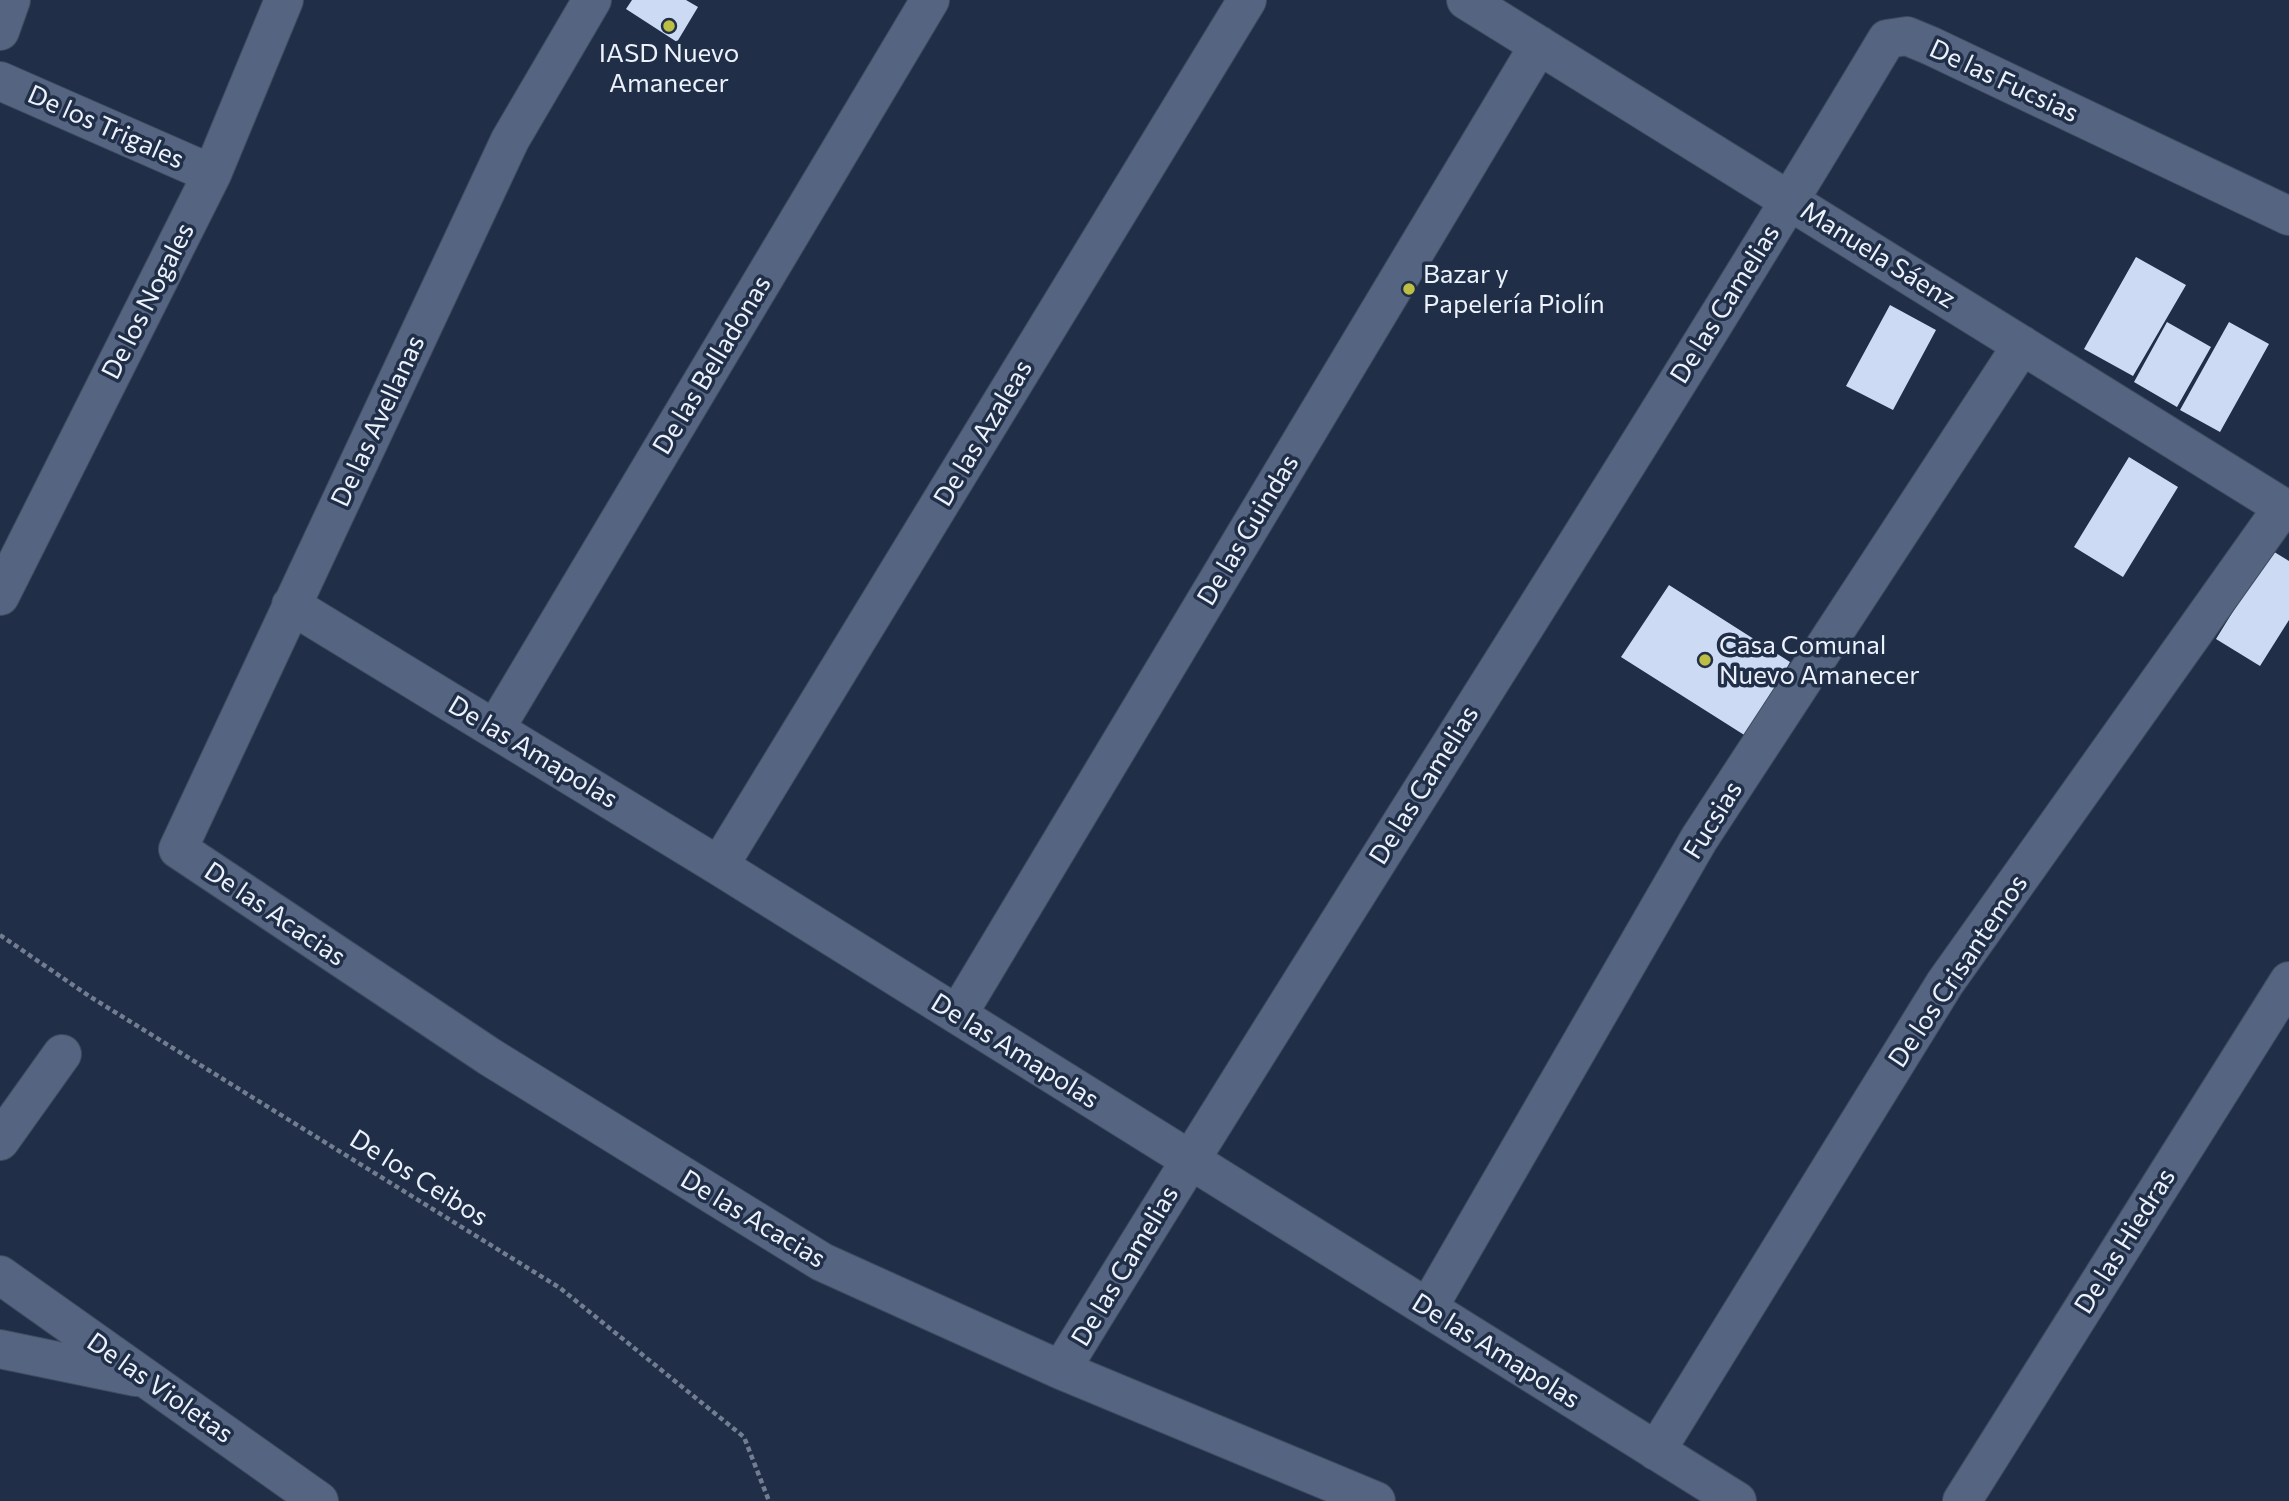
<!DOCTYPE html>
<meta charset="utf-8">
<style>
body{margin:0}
canvas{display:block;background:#202e47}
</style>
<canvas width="2289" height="1501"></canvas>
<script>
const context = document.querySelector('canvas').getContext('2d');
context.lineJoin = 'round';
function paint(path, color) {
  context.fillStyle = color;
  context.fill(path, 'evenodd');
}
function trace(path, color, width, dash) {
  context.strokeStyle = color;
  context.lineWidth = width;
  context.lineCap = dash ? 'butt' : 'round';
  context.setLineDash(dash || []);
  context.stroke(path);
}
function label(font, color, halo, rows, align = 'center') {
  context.font = font + ' Commissioner,sans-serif';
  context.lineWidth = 7;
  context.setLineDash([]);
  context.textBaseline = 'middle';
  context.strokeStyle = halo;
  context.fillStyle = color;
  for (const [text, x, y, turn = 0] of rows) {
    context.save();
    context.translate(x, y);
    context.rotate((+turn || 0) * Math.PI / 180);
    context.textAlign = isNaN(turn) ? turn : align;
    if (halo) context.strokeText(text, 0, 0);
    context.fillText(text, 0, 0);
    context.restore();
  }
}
paint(new Path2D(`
 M632,0H686L698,7L677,42L626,9Z
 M2136,257L2186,285L2133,376L2084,349Z
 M1890,305L1936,330L1893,410L1846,386Z
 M2167,322L2211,347L2177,407L2134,382Z
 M2229,322L2269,344L2220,432L2180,410Z
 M2129,457L2178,487L2123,577L2074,547Z
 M2271,550L2289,561V620L2260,666L2216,639Z
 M1669,585L1790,662L1749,738L1621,657Z`), '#ccdbf3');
const minor = new Path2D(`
 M592,0L510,140L178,849L490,1057L822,1262L1061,1370L1376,1501
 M1466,0L2289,511
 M0,31L11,0
 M0,81L212,174
 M0,596L212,174L284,0
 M291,605L719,866L1737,1501
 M495,729L930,0
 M719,866L1247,0
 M958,1014L1539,45
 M0,1141L62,1054
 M0,1275L319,1501
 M1428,1308L1699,839L2022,345
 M0,1349L135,1377
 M1061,1370C1333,924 1619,487 1887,39L1907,36L1931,46L2289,216
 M1656,1451L1945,983L2283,507
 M1962,1501L2289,981`);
trace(minor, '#3f4b5f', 40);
trace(new Path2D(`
 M0,935L89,996L560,1288L744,1437L769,1501`), '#727d90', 4.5, [5, 3.5]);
trace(minor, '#556581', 38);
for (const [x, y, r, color] of [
 [669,26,7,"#bcbf43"],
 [1409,289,7,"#bcbf43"],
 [1705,660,7,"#bcbf43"]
]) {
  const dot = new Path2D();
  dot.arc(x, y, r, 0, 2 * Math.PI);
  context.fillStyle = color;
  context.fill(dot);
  trace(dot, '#202e47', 2.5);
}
label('26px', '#ecf2fc', '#202e47', [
 ["IASD Nuevo",669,53,"center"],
 ["Amanecer",669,83,"center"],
 ["Bazar y",1423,274],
 ["Papelería Piolín",1423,304],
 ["Casa Comunal",1719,645],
 ["Nuevo Amanecer",1719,675]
], 'left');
label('26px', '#ecf2fc', '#202e47', [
 ["De las Fucsias",2004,81,25],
 ["De los Trigales",106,127,24],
 ["Manuela Sáenz",1878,255,32],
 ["De los Nogales",148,301,-63],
 ["De las Camelias",1725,304,-58],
 ["De las Belladonas",712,365,-59],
 ["De las Avellanas",378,421,-65],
 ["De las Azaleas",983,433,-59],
 ["De las Guindas",1248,530,-59],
 ["De las Amapolas",533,752,31],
 ["De las Camelias",1424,785,-58],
 ["Fucsias",1713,820,-58],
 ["De las Acacias",275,914,34],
 ["De los Crisantemos",1958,971,-56],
 ["De las Amapolas",1015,1051,32],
 ["De los Ceibos",419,1178,32],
 ["De las Acacias",753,1219,31],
 ["De las Hiedras",2125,1241,-58],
 ["De las Camelias",1125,1266,-59],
 ["De las Amapolas",1496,1351,32],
 ["De las Violetas",160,1388,35]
]);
</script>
